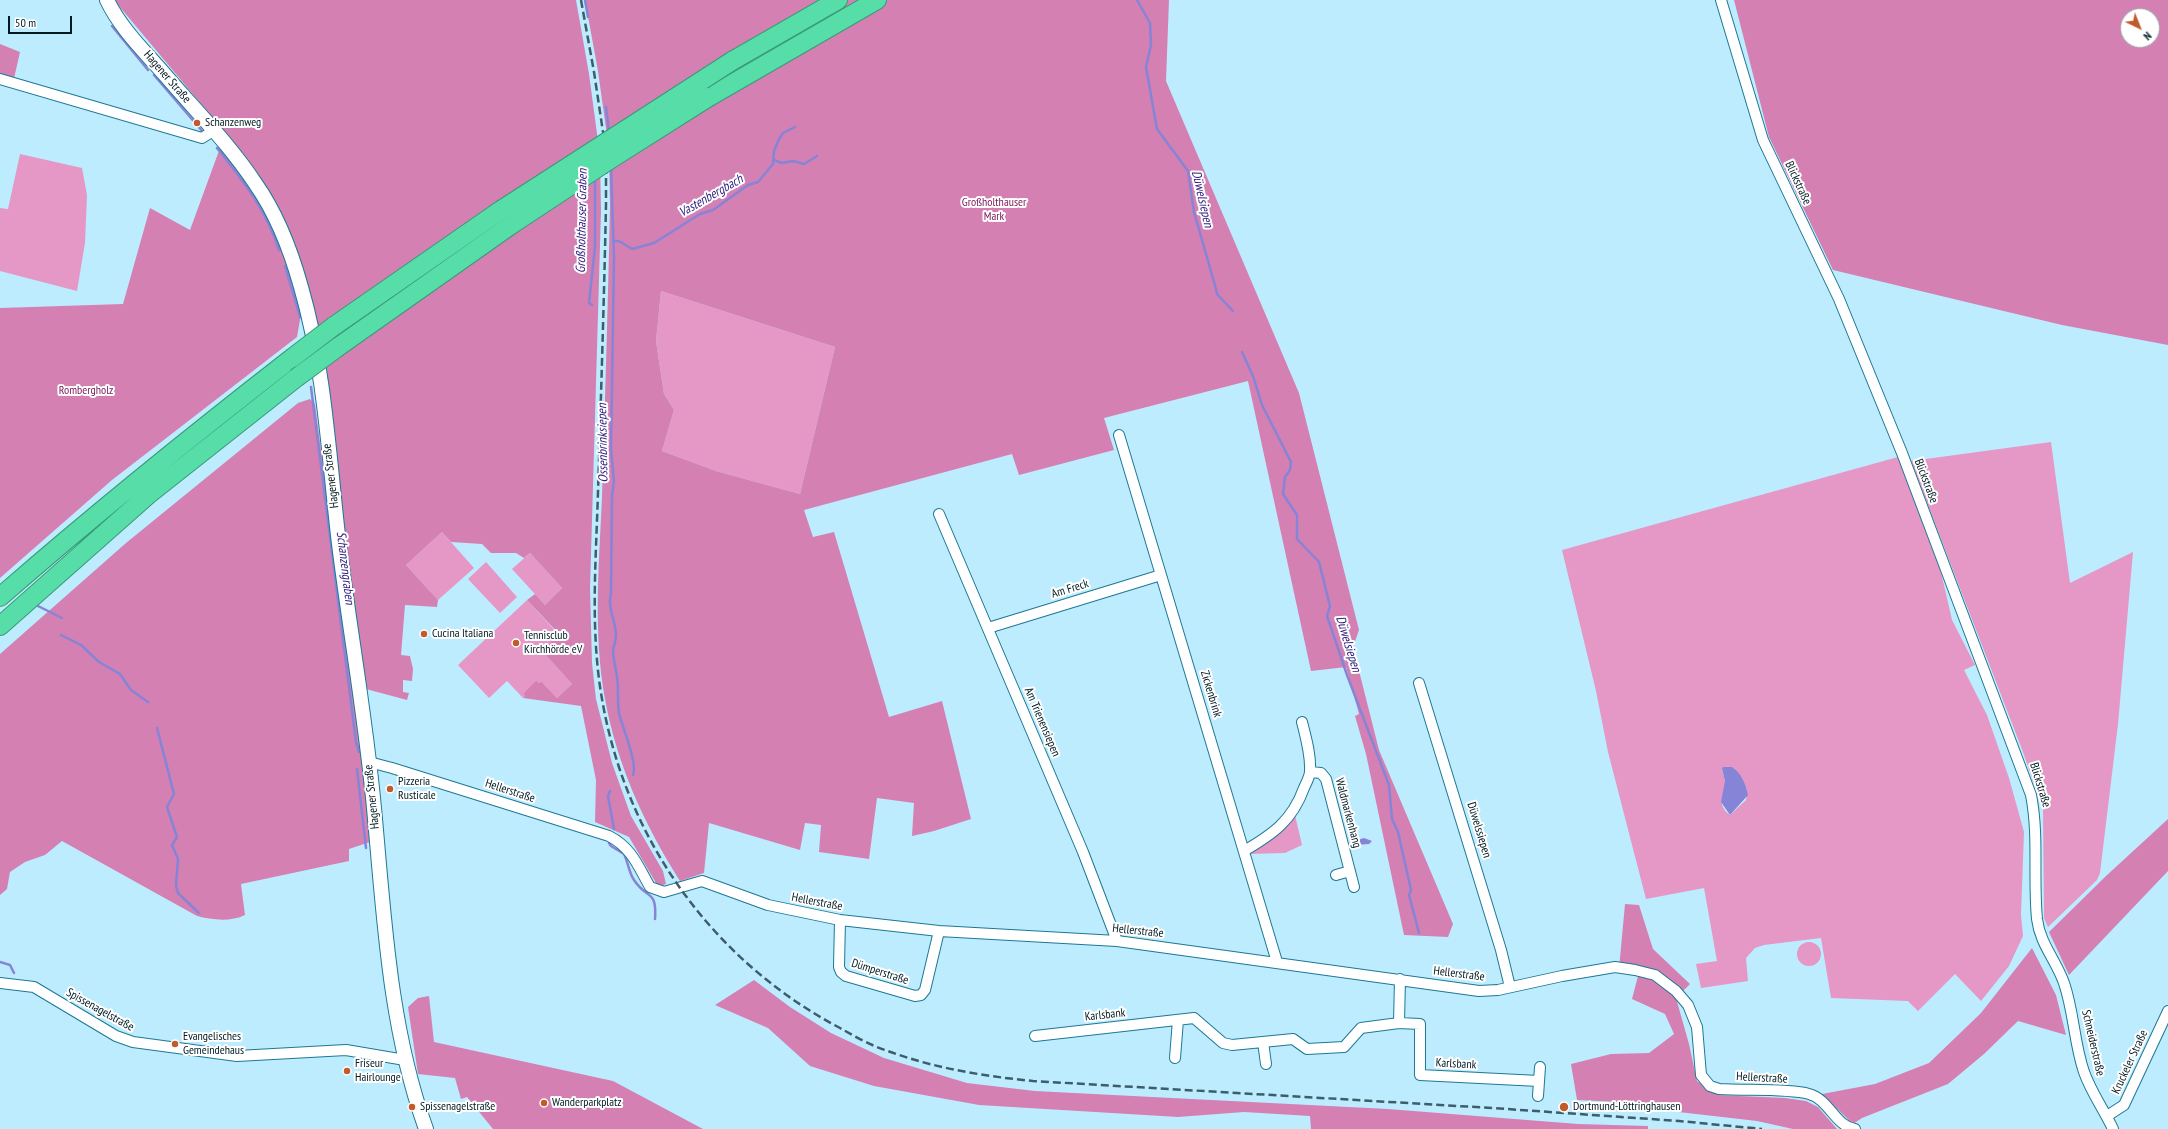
<!DOCTYPE html>
<meta charset="utf-8">
<style>
body{margin:0}
#map{position:relative;width:2168px;height:1129px;overflow:hidden;background:#bdecff;font-family:"PT Sans Narrow",sans-serif}
canvas{display:block}
.north{position:absolute;left:2120px;top:8px;width:40px;height:40px;box-sizing:border-box;background:#fff;border:1px solid #99a3a7;border-radius:50%;rotate:137deg;font-size:11px;font-weight:700;line-height:16px;text-align:center;color:#011a22}
.north::after{content:'';display:block;margin:auto;width:14px;height:18px;background:#c15b2c;clip-path:polygon(50% 0,100% 100%,50% 72%,0 100%)}
.scale{position:absolute;left:8px;top:16px;width:64px;height:18px;box-sizing:border-box;border:2px solid #011a22;border-top:0;padding-left:5px;font-size:12px;line-height:14px;white-space:nowrap;color:#011a22;-webkit-text-stroke:3px #fff;paint-order:stroke}
</style>
<div id="map">
<canvas width="2168" height="1129"></canvas>
<div class="north">N</div>
<div class="scale">50 m</div>
</div>
<script>
const context = document.querySelector('canvas').getContext('2d');
context.lineJoin = 'round';
function paint(path, color) {
  context.fillStyle = color;
  context.fill(path, 'evenodd');
}
function trace(path, color, width, dash) {
  context.strokeStyle = color;
  context.lineWidth = width;
  context.lineCap = dash ? 'butt' : 'round';
  context.setLineDash(dash || []);
  context.stroke(path);
}
function label(font, color, halo, rows, align = 'center') {
  context.font = font + ' "PT Sans Narrow",sans-serif';
  context.lineWidth = 4;
  context.setLineDash([]);
  context.textBaseline = 'middle';
  context.strokeStyle = halo;
  context.fillStyle = color;
  for (const [text, x, y, turn = 0] of rows) {
    context.save();
    context.translate(x, y);
    context.rotate((+turn || 0) * Math.PI / 180);
    context.textAlign = isNaN(turn) ? turn : align;
    if (halo) context.strokeText(text, 0, 0);
    context.fillText(text, 0, 0);
    context.restore();
  }
}
paint(new Path2D(`
 M20,154L82,168L87,195L85,243L77,291L0,271V208L8,209Z
 M661,291L835,347L800,494L716,471L662,451L674,410L664,394L656,341Z
 M2051,442L2070,583L2133,552L2118,724L2100,873L2097,880L2048,927L2044,918L2043,810L2023,752L1911,461Z
 M1898,457L1941,572L1952,620L1975,665L1964,670L1987,715L2009,778L2024,832L2021,915L2023,936L2009,966L1981,1001L1955,974L1918,1011L1908,1001L1831,998L1821,938L1764,945L1755,948L1746,958L1748,981L1701,988L1696,964L1717,961L1704,888L1646,899L1608,752L1596,691L1562,550ZM1732,767L1741,777L1747,790L1746,800L1730,815C1714,803 1727,794 1725,782C1725,777 1722,773 1722,769Z
 M442,532L474,568L438,600L406,565Z
 M530,553L562,588L545,605L512,569Z
 M486,562L517,597L500,613L468,579Z
 M527,600L559,635L542,651L572,684L557,698L541,681L523,694L525,696L523,698L507,681L489,698L458,665Z
 M1295,815L1302,845L1285,853L1249,854Z
 M1797 954a12 12 0 1 1 24 0a12 12 0 1 1-24 0Z`), '#e597c6');
paint(new Path2D(`
 M114,0H576L589,74L600,156L601,211L590,589L592,663L596,699L612,763L631,816L663,871L666,884L660,886L656,883L629,837L595,822L596,780L581,706L523,698L525,696L523,694L536,681L539,683L541,681L557,698L572,684L542,651L559,634L527,600L535,594L545,605L562,588L530,553L524,558L516,553H491L482,544L451,542L442,532L406,565L438,600L437,607L405,605L401,655L410,656L413,669L412,681L403,680V692L409,693L407,700L366,689L321,395L290,254L222,129Z
 M585,0H1169L1166,81L1299,393L1359,630L1353,647L1379,750L1453,924L1448,937L1404,935L1366,754L1355,716L1359,714L1346,667L1311,671L1248,381L1104,418L1114,450L1019,475L1012,454L804,510L813,537L834,532L889,717L942,701L971,819L934,831L912,836L914,803L877,798L869,859L819,852L821,825L805,823L800,850L709,823L704,873L680,881C644,824 617,765 605,699C593,633 599,564 602,497C605,400 608,303 610,205L609,150L598,71ZM661,291L835,347L800,494L716,471L662,451L674,410L664,394L656,341Z
 M1734,0H2168V345L2062,325L1833,270L1769,137ZM2128,16H2152V40H2128Z
 M0,44L20,52L13,83L0,79Z
 M220,148L247,180L265,211L288,265L301,314L297,337L112,480L0,578V308L123,304L150,208L190,230Z
 M310,399L315,404L342,612L362,745L370,842L349,849V861L241,884L245,915C231,922 212,920 197,916L62,841L45,855L25,862L10,872L7,889L0,895V654L126,543L298,403Z
 M2168,819V871L2069,975L2049,932L2106,876Z
 M1625,904L1639,905L1653,949L1690,984L1676,998L1689,1044L1697,1081L1718,1095L1785,1098L1806,1101L1818,1107L1837,1129H1793L1757,1121L1661,1110L1621,1102L1577,1100L1571,1064L1611,1054L1649,1053L1674,1034L1665,1014L1632,999L1638,976L1619,969Z
 M2032,948L2056,995L2066,1035L2018,1021L1984,1054L1948,1084L1862,1118L1853,1124L1822,1094L1875,1084L1929,1063L1981,1013Z
 M754,980L790,1007L831,1033L884,1058L967,1083L1035,1091L1388,1109L1578,1124L1648,1126V1129H1311L1310,1116L1244,1112L1178,1117L979,1105L874,1086L810,1066L768,1028L715,1005Z
 M429,996L434,1042L613,1081L703,1129H493L467,1097L461,1099L455,1078L418,1074L408,1007L418,998Z`), '#d480b3');
paint(new Path2D(`
 M1723,767H1732C1741,773 1746,784 1748,795L1730,815L1721,802L1725,781L1722,769Z
 M1364,838L1372,841L1369,844L1355,845L1351,842Z`), '#8684d6');
trace(new Path2D(`
 M585,0L588,17
 M1137,0L1150,23L1151,45L1146,67L1157,129L1188,171L1194,212L1216,289L1217,294L1233,311
 M112,26L148,70
 M154,75L203,132
 M606,107L609,132
 M217,148C244,182 266,209 279,250
 M774,160L782,163L793,161L804,164L817,156
 M611,167L614,257L611,449L614,482L612,495L611,594C607,608 616,621 616,635C616,640 614,645 613,650C613,659 616,668 617,677C619,689 617,701 619,713C622,727 638,763 633,775
 M613,241H619L632,249L654,243L700,214L713,210L748,185L758,182L773,164L774,151L779,139L783,133L795,127
 M285,266L300,317
 M592,305L589,303L595,247V178
 M1242,352L1253,376L1262,405L1291,462L1290,470L1285,477L1283,494L1297,515V539L1319,562L1330,606L1327,616L1347,675L1389,785L1392,819L1398,832L1411,890L1409,895L1419,933
 M311,387L356,742L359,752
 M34,604L62,618
 M61,635L81,645L99,662L120,674L131,690L148,702
 M157,728L174,794L167,807L177,837L172,845L178,859L176,886L178,893L199,913
 M357,769L366,848
 M610,791L608,796L614,829
 M609,843L611,846L624,854C628,862 629,873 634,880C647,900 657,889 655,919
 M0,962L10,965L14,973`), '#8684d6', 2.5);
const minor = new Path2D(`
 M1721,0L1763,140L1839,299L1902,453L2031,795C2039,836 2033,878 2037,919C2040,944 2056,960 2064,983C2074,1012 2074,1043 2084,1072C2091,1092 2104,1110 2113,1129
 M0,79L202,138L213,131
 M1119,435L1277,962
 M939,514L1083,852L1117,941
 M988,628L1161,575
 M1419,683L1501,950L1510,987
 M369,762L392,768L609,836C632,848 638,866 650,887L664,892L702,881L768,905L840,920L939,931L1117,941L1479,991L1498,990L1562,976L1615,967L1635,970L1655,975L1676,991L1688,1005L1697,1027L1701,1075L1710,1086L1719,1089C1745,1091 1786,1088 1809,1094C1829,1099 1835,1126 1855,1129
 M1310,772L1321,773L1326,779L1354,887
 M1244,851C1273,834 1292,821 1304,788C1306,783 1310,777 1310,771C1311,755 1306,738 1302,722
 M1336,875L1350,871
 M840,920L839,967L841,972L846,976L915,996L921,995L925,990L939,931
 M0,983L34,987L116,1036L133,1042L237,1056L346,1050L405,1060
 M1399,1023L1400,979
 M1035,1036L1194,1018L1223,1043L1232,1045L1293,1039L1307,1049L1344,1047L1361,1028L1399,1023L1420,1024V1075L1539,1081
 M1263,1042L1266,1064
 M1175,1058L1178,1020
 M1538,1096L1540,1067
 M2107,1116L2124,1105L2168,1011`);
const secondary = new Path2D(`
 M107,0C120,28 146,53 166,76C196,111 230,145 255,183C277,214 291,251 301,287C325,369 329,460 339,544C350,632 366,720 374,808C384,915 389,1027 426,1129`);
const motorway = new Path2D(`
 M732,61L838,0
 M709,97L877,0
 M334,326L501,210
 M338,347L511,225
 M0,597C95,514 193,435 292,358
 M0,626L148,495L296,378`);
trace(minor, '#1d7893', 12);
trace(secondary, '#1d7893', 16);
trace(motorway, '#399978', 20);
trace(minor, '#fff', 10);
trace(secondary, '#fff', 14);
trace(motorway, '#57dda7', 18);
trace(new Path2D(`
 M581,0L594,72L606,152V205C604,301 601,396 598,492C596,560 590,631 602,699C626,840 713,961 840,1028C854,1036 870,1045 885,1050C933,1068 982,1076 1033,1081L1492,1108L1679,1121L1762,1129`), '#3d5d69', 2.5, [8, 4]);
const motorwayBridge = new Path2D(`
 M501,210L732,61
 M511,225L611,159L709,97
 M292,358L334,326
 M296,378L338,347`);
trace(motorwayBridge, '#399978', 20, []);
trace(motorwayBridge, '#57dda7', 18);
for (const [x, y, r, color] of [
 [197,123,4,"#c15b2c"],
 [424,634,4,"#c15b2c"],
 [516,643,4,"#c15b2c"],
 [390,789,4,"#c15b2c"],
 [175,1044,4,"#c15b2c"],
 [347,1071,4,"#c15b2c"],
 [544,1103,4,"#c15b2c"],
 [412,1107,4,"#c15b2c"],
 [1564,1107,5,"#c15b2c"]
]) {
  const dot = new Path2D();
  dot.arc(x, y, r, 0, 2 * Math.PI);
  context.fillStyle = color;
  context.fill(dot);
  trace(dot, '#fff', 1.5);
}
label('12px', '#011a22', '#fff', [
 ["Hagener Straße",167,77,49],
 ["Blickstraße",1798,183,65],
 ["Hagener Straße",331,476,-97],
 ["Blickstraße",1926,481,69],
 ["Am Freck",1070,589,-17],
 ["Zickenbrink",1211,694,73],
 ["Am Trienensiepen",1042,722,67],
 ["Blickstraße",2040,785,73],
 ["Hellerstraße",510,791,18],
 ["Hagener Straße",372,797,-96],
 ["Waldmarkenhang",1348,813,75],
 ["Düwelssiepen",1479,830,73],
 ["Hellerstraße",817,902,11],
 ["Hellerstraße",1138,931,6],
 ["Dümperstraße",880,972,18],
 ["Hellerstraße",1459,974,7],
 ["Spissenagelstraße",100,1010,29],
 ["Karlsbank",1105,1015,-6],
 ["Schneiderstraße",2093,1043,77],
 ["Kruckeler Straße",2130,1062,-65],
 ["Karlsbank",1456,1064,3],
 ["Hellerstraße",1762,1078,3]
]);
label('12px', '#011a22', '#fff', [
 ["Schanzenweg",205,123],
 ["Cucina Italiana",432,634],
 ["Tennisclub",524,636],
 ["Kirchhörde eV",524,650],
 ["Pizzeria",398,782],
 ["Rusticale",398,796],
 ["Evangelisches",183,1037],
 ["Gemeindehaus",183,1051],
 ["Friseur",355,1064],
 ["Hairlounge",355,1078],
 ["Wanderparkplatz",552,1103],
 ["Spissenagelstraße",420,1107],
 ["Dortmund-Löttringhausen",1573,1107]
], 'left');
label('12px', '#7a165c', '#fff', [
 ["Großholthauser",994,203],
 ["Mark",994,217],
 ["Rombergholz",86,391]
]);
label('italic 13px', '#322080', '#fff', [
 ["Vastenbergbach",711,196,-30],
 ["Düwelsiepen",1202,199,77],
 ["Großholthauser Graben",582,221,-89],
 ["Ossenbrinksiepen",603,443,-91],
 ["Schanzengraben",345,568,83],
 ["Düwelsiepen",1348,644,73]
]);
</script>
